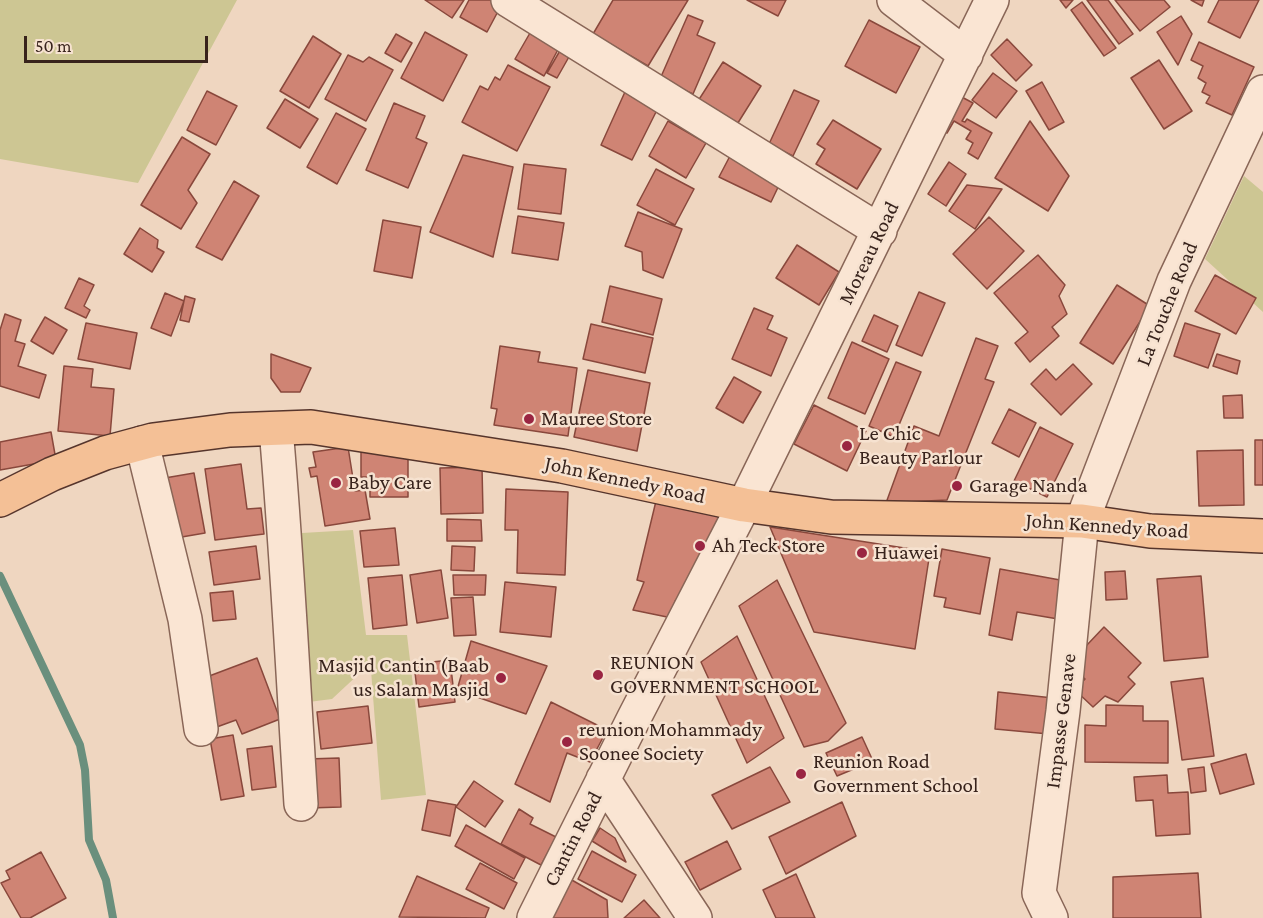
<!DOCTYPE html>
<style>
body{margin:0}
#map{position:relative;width:1263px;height:918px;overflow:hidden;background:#efd6c0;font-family:"Crimson Pro",serif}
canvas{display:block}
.scale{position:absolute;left:24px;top:36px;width:184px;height:27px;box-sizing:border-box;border:3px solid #38231c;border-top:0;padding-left:8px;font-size:18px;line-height:21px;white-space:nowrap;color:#38231c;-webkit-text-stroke:4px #f6e2d0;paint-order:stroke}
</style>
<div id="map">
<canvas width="1263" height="918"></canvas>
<div class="scale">50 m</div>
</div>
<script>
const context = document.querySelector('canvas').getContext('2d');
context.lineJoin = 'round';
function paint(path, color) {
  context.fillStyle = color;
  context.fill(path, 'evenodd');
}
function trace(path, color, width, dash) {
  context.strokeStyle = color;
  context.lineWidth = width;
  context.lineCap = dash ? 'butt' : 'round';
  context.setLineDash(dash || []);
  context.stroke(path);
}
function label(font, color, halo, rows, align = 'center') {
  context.font = font + ' "Crimson Pro",serif';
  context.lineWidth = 5;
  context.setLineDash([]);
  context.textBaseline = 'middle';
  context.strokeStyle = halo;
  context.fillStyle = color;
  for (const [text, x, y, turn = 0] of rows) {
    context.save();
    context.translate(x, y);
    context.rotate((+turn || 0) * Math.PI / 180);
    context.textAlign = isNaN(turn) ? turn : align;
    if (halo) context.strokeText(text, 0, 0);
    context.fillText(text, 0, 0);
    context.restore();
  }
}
paint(new Path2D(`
 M0,0H237L138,183L0,159Z
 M1244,176L1263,192V312L1205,259Z
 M353,530L366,635H407L426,795L381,800L371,670L361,672L332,699L301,703L285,534Z`), '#cdc693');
trace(new Path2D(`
 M0,576L80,745L85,770L89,840L106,880L113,918`), '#6a8f7d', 8);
const building = new Path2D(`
 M425,0H464L452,18Z
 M469,0H499L503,2L487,32L460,17Z
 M613,0H688L648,66L593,34Z
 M747,0H786L778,16Z
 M1060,0H1073L1066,8Z
 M1087,0H1108L1133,34L1119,44Z
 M1115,0H1164L1170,7L1140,31Z
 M1191,0H1204L1202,6Z
 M1219,0H1259L1240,38L1208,22Z
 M1082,2L1116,48L1104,56L1071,10Z
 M688,15L703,21L697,35L715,43L693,94L660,79Z
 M1181,16L1192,34L1178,65L1157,32Z
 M869,20L920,47L896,93L845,66Z
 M534,26L562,42L544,76L515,59Z
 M425,32L467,55L443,101L401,78Z
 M396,34L412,43L401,62L385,53Z
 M313,36L341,54L309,108L280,91Z
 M1007,39L1032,65L1016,81L991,55Z
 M565,42L574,48L557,78L547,73Z
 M1199,42L1254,67L1232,115L1206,103L1210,96L1202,92L1206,83L1198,78L1203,66L1191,60Z
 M348,55L363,62L369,57L393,70L366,121L325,99Z
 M1159,60L1192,111L1164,129L1131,78Z
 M723,62L761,86L736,126L698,101Z
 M508,65L550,87L517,151L462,122L480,86L488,90L495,77L500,80Z
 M993,73L1017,91L996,118L972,100Z
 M1042,82L1064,122L1049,130L1026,91Z
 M629,83L661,102L632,160L601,145Z
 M794,90L819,101L793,156L769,144Z
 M207,91L237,106L216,145L187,130Z
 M958,95L973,103L962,121L965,122L967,119L992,133L978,159L968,153L973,143L966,139L971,131L954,121L947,133L939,128Z
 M285,99L318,119L300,148L267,128Z
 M394,103L425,116L416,138L427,143L408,188L366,170Z
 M336,113L366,129L337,184L307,167Z
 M833,120L881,149L857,189L816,164L825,149L817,144Z
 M668,121L706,143L686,178L649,156Z
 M1030,121L1069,176L1048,211L995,178Z
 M182,137L210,154L188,190L197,203L181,229L141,205Z
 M731,154L782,179L771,202L719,177Z
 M463,155L513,167L493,257L430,232Z
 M949,162L966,174L946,206L928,194Z
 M524,164L566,169L561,214L518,209Z
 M656,169L694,189L675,225L637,205Z
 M234,181L259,196L222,260L196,247Z
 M967,185L1002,189L975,229L949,211Z
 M638,212L682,229L663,278L643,270L642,252L625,246Z
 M518,216L564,223L558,260L512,253Z
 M989,217L1024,251L987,289L953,254Z
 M383,220L421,227L412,278L374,271Z
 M140,228L158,240L157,248L164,252L152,272L124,254Z
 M797,245L839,272L819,305L776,278Z
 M1038,255L1065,285L1059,296L1067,314L1052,327L1059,336L1030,362L1015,343L1028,332L994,293Z
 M1215,275L1256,298L1236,334L1195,311Z
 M79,278L94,285L84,306L90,310L86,318L65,308Z
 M1117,285L1150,306L1113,364L1080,343Z
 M610,286L662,299L653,335L602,322Z
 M919,292L945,303L922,356L896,345Z
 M165,293L184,301L171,336L151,328Z
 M185,296L195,299L189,322L180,320Z
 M754,308L773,316L767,329L787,338L771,376L732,359Z
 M5,314L21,320L15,341L25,344L18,366L46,375L39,398L0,386V330Z
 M874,315L898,326L887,352L862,341Z
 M45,317L67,330L53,354L31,341Z
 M86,323L137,333L130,369L78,359Z
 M1185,323L1220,334L1208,368L1174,356Z
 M591,324L653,338L645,373L583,359Z
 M976,338L998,346L985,379L994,382L947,500L886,503L914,426L939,436Z
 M852,342L889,359L865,414L828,398Z
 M500,346L540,352L538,362L577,368L568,436L494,425L497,409L491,408Z
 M271,354L311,368L300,392H281L271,378Z
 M1217,354L1240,361L1237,374L1213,366Z
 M896,362L921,372L894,437L869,426Z
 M1073,364L1092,384L1061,415L1031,384L1046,369L1056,380Z
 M64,366L93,369L91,387L114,389L110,436L58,431Z
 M588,370L650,383L637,451L574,437Z
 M734,377L761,392L743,423L716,408Z
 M1242,395L1243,418H1224L1223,396Z
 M814,405L866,431L847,471L794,444Z
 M1009,409L1036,423L1019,457L992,443Z
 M1040,427L1073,444L1047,497L1014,481Z
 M51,432L56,460L0,470V442Z
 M1255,440H1263V485H1255Z
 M348,447L355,491L365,490L370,519L325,526L317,476L311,477L309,468L316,467L313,452Z
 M1243,450L1244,505L1199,506L1197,451Z
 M361,451L408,453V497H370V477H361Z
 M241,464L247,509L261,508L264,534L215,540L205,469Z
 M482,467L483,513L441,514L440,468Z
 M194,473L205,533L170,539L159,479Z
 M506,489L568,492L565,575L517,573L518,530H505Z
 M656,501L728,517L686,602L675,601L672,618L633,610L644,582L637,580Z
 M447,519L481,520L482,541H447Z
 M770,527L930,552L915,649L814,632Z
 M395,528L399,565L364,567L360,531Z
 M256,546L260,579L214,585L209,552Z
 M452,546L475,547L474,571L451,570Z
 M942,549L990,558L980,614L944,607L946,598L934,596Z
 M1000,569L1071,582L1064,620L1017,612L1012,640L989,635Z
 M441,570L448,618L417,623L410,575Z
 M1125,571L1127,599L1106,600L1105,572Z
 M402,575L407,625L373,629L368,578Z
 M453,575H486L485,595H454Z
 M1201,576L1208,657L1164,661L1157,579Z
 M777,580L846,723L828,741L804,747L739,606Z
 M505,582L556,587L551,637L500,632Z
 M233,591L236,619L213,621L210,593Z
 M473,597L476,635L454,636L451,598Z
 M1104,627L1141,663L1128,677L1135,684L1118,702L1105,696L1093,707L1075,690L1085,679L1069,664Z
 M737,636L784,738L747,763L701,662Z
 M471,641L547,666L526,714L457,690Z
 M257,658L280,719L242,734L236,720L214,728L196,681Z
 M450,660L455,702L419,707L414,664Z
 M1203,678L1214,756L1182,760L1171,682Z
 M998,692L1053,698L1049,734L995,729Z
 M551,702L607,730L590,762L567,753L550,802L515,784Z
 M1106,705L1143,706V721H1168V763L1085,762V725L1106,726Z
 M368,706L372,743L321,749L317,712Z
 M233,735L244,796L221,800L210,739Z
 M862,737L873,761L837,776L826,753Z
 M272,746L276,787L252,790L247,749Z
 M1246,754L1254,784L1220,794L1211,764Z
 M339,758L341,807L309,808L307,759Z
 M770,767L790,802L732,829L712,795Z
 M1204,767L1206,791L1191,793L1188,769Z
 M1167,775L1168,793L1188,792L1190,834L1156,836L1153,800L1136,801L1134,777Z
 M474,781L503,801L485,827L456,807Z
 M428,800L456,805L450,836L422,830Z
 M842,802L856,836L786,874L769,837Z
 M519,809L533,818L530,824L556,837L541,865L501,844Z
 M466,825L525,858L514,879L455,846Z
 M600,828L615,838L626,862L592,841Z
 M727,841L741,869L700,890L685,862Z
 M592,851L636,875L622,902L578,879Z
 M41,852L66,898L30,918H21L1,883L10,879L6,871Z
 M480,863L517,883L504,909L466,889Z
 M1198,873L1201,918H1113V877Z
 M796,874L815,918H776L763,890Z
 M417,876L489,908L485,918L399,917Z
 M570,879L607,900L608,918H543Z
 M644,900L660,918H624Z`);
paint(building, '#cf8474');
trace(building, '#89483c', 1.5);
const minor = new Path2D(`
 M508,0L880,231
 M894,0L966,55
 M276,429C287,553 293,679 301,804
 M142,443L185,619L201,729
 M603,779L695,918
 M534,918L634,718L744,505L992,0
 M1051,918L1039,893L1063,711L1082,521L1174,281L1263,92`);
const major = new Path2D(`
 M0,500L52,474L105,453L153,440L230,430L311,427L562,466L744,505L831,517L1082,521L1150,531L1263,536`);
trace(minor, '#896657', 36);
trace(major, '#56352c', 36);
trace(minor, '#fae5d3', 33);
trace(major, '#f4c096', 33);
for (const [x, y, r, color] of [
 [529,419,6,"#9a2542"],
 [847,446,6,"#9a2542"],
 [336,483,6,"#9a2542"],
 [957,486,6,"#9a2542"],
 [700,546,6,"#9a2542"],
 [862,553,6,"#9a2542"],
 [598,675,6,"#9a2542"],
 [501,678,6,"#9a2542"],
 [567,742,6,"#9a2542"],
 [801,774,6,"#9a2542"]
]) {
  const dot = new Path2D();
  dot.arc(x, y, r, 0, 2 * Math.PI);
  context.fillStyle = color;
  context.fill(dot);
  trace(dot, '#f6e2d0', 2);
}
label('21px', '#38231c', '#f6e2d0', [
 ["Moreau Road",869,253,-64],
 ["La Touche Road",1167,304,-68],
 ["John Kennedy Road",625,480,12],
 ["John Kennedy Road",1107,526,4],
 ["Impasse Genave",1061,721,-83],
 ["Cantin Road",573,839,-63]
]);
label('21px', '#38231c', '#f6e2d0', [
 ["Mauree Store",541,419],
 ["Le Chic",859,434],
 ["Beauty Parlour",859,458],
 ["Baby Care",348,483],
 ["Garage Nanda",969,486],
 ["Ah Teck Store",712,546],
 ["Huawei",874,553],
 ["REUNION",610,663],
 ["GOVERNMENT SCHOOL",610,687],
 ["Masjid Cantin (Baab",489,666,"right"],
 ["us Salam Masjid",489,690,"right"],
 ["reunion Mohammady",579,730],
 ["Soonee Society",579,754],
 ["Reunion Road",813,762],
 ["Government School",813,786]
], 'left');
</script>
